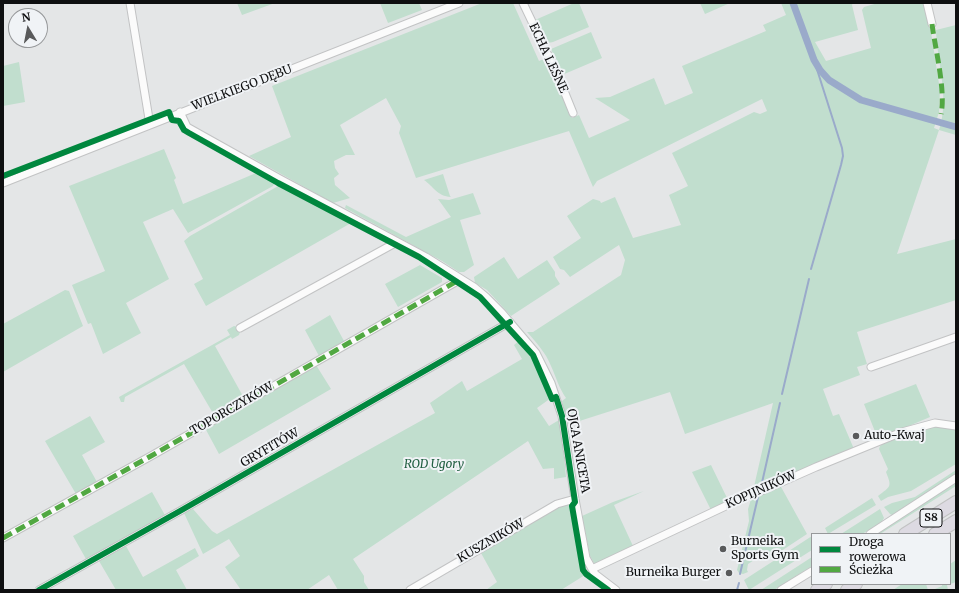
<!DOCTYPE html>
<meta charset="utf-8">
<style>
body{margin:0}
#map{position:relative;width:959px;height:593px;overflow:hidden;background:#e4e6e7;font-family:Merriweather,serif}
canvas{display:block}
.frame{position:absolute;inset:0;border:4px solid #0e0f10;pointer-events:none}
.legend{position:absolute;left:811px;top:533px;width:140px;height:52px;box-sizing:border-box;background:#f0f3f6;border:1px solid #96989a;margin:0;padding:5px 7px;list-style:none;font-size:12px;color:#0e0f10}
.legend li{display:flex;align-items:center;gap:8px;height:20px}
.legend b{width:20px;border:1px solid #96989a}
.north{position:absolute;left:8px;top:8px;width:40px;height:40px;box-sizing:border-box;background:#f0f3f6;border:1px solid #96989a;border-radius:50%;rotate:350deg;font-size:11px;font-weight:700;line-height:16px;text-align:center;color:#0e0f10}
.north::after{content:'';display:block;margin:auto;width:14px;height:18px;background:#595a5b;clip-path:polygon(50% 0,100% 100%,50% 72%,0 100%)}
</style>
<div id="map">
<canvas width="959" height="593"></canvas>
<div class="frame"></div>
<ul class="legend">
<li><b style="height:5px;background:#00873e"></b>Droga rowerowa</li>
<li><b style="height:5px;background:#51a842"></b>Ścieżka</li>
</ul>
<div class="north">N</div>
</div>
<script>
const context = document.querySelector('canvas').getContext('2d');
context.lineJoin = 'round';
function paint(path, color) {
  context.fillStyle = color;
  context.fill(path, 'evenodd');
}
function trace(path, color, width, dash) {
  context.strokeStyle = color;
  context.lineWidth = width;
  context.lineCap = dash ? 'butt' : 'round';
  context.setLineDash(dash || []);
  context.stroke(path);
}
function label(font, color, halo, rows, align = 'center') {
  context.font = font + ' Merriweather,serif';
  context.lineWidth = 4;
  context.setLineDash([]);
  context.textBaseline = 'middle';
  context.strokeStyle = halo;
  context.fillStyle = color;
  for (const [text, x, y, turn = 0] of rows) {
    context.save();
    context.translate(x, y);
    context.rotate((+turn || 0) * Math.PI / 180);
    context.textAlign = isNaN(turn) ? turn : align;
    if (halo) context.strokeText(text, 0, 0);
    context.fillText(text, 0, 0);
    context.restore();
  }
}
paint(new Path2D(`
 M237,3H275L242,15Z
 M380,3H419L422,10L388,23Z
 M482,3H513L539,61L546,58L572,118L579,115L589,138L630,120L595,98L610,97L654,78L665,105L693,93L682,66L766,31L763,25L786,15L781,3H853L852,5L858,30L815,42L826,61L871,48L862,10L864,7L878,3H924L931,32L940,90L939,112L934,128L939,130C950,98 937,63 936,30L956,25V135L939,130L897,254L956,239V300L857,332L867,364L857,367L860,375L823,389L833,416L839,414L854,449L828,458L771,483L770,485L753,491L773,403L685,434L670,392L567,425L562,401L566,398C559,388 556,377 551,366C546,353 536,342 527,332H533L621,275L625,260L619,245L570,277L564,270L560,269L553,257L581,238L567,216L593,199L600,201L601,203L615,197L633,238L681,225L669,195L688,186L672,153L754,112L760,114L767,111L762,99L597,181L593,187L569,131L416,178L399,133L401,126L386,98L340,125L355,155H346L334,161L335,168L339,174L334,178L335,185L350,198L333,203L249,156L291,137L272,86Z
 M574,3H579L589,27L553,42L548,43L545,41L535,20Z
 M700,3H730L705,14Z
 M591,32L602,58L562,75L551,49Z
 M19,62L25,102L3,106V66Z
 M164,149L176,178L174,180L183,204L256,173L275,182L273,186L188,233L173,209L143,222L169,279L126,303L141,333L103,354L91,323L88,324L72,285L105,271L69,186Z
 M443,174L450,196L451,197C437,196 434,187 424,180Z
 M280,185L351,223L206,306L194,284L203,279L184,241L190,236Z
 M473,193L481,214L460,220L474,265L464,272H459L442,261L345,208L346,205L406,237L451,217L438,199L449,200Z
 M504,257L518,279L547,260L555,272V276L560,284L511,316L487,290L475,283L474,277Z
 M420,265L442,278V282L398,307L385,284Z
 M65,290L69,291L83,326L3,372V324Z
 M330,315L344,341L319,356L305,330Z
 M234,326L238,327L240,332L239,335L232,339L231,337L215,346L244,398L214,415L184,364L125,397L124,402H121L119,397L230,335L227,330Z
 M519,341L533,358L551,398L537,408L549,426L559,420L561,427L566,477L554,479V468L543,469L528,441L353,559L364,576V582L369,590H338L329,575L307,590H241L225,567L240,556L229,539L203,554L184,513L193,509L212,531L217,534L435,413L430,403L462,381L467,391L522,359L514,345Z
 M316,365L331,389L219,454L205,428Z
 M916,384L930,417L878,439L864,404Z
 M90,416L105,442L82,455L97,482L76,494L45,441Z
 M941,426L956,430V464L911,491L888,497L881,501L878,496C891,486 892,487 886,472L888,469L879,449L880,446C898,433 920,428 941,426Z
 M711,465L729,502L711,510L692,472Z
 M956,470V474L892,515L890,514L884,507L892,503L915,497Z
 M956,482V486L880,534H874Z
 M780,485L807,534L769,559L765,553L748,564L747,570L748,572L743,574L739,573L737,570L749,521L748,509L752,496Z
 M644,491L614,505L633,546L598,563H594L590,556L582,516L613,502Z
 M152,492L166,517L114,546L113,544L86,559L73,536Z
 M872,498L876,505L828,534L825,528Z
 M569,505L572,509L579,561L585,575L561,590H486L497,582L481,553L557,507Z
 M880,509L884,518L881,523L862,534H841Z
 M812,536V550L749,590L744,580Z
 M126,546L143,577L195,548L199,556L176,570L187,590H116L99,561Z
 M812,557V566L774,590H761Z
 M956,560V582L947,585L948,590H936L935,589L942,586V584H950V564Z
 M902,584H926L928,590H893Z`), '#c1dece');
trace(new Path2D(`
 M811,269L841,165L843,156L842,148L814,60
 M782,394L809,279
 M761,487L780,403
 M740,574L758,497
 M737,590L739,583`), '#9aaaca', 2);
trace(new Path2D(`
 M793,3L814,60L820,70L829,80L861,100L956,127`), '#9aaaca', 7);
const street = new Path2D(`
 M130,3L150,125
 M523,3L558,76L573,113
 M927,3L932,24
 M180,112L187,127L280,179L426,257L474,287L486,297L502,313L536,353L551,383L562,416L575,499L586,558L595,574L616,590
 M3,183L459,3
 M240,328L397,242
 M871,367L956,337
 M870,534L956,478
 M3,538L151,456L461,279
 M592,569L749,495L764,490L816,467L902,432L935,423L956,426
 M39,590L180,511L510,322
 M410,590L557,504L575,499
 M781,590L812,571`);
const highway = new Path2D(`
 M905,534L956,502
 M935,534L956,521
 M817,590L826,584
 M847,590L856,584`);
trace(street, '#c2c3c4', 9);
trace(highway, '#c1c2c2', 14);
trace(street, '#fbfbfb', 7);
trace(highway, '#dddae2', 12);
trace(new Path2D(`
 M932,24C935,48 946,91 941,114
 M3,538L151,456L459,280`), '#51a842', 5, [10, 5]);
trace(new Path2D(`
 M3,176L169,112L172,120L179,121L184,130L189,133L278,183L419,257L480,297L533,355L552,399L556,397L562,416L575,502L572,506L583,570L586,574L608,590
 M39,590L180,511L510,322`), '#00873e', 6);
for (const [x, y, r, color] of [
 [856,436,4,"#595a5b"],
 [723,549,4,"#595a5b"],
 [729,573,4,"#595a5b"]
]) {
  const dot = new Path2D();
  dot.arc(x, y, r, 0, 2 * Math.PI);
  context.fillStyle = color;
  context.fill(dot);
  trace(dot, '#f0f3f6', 1.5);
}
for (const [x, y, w] of [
 [931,518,22]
]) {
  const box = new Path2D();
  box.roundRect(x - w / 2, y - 9, w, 18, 3);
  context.fillStyle = '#f0f3f6';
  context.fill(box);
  trace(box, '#0e0f10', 1);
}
label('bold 11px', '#0e0f10', null, [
 ["S8",931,518]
]);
label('12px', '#0e0f10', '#f0f3f6', [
 ["ECHA LEŚNE",548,58,65],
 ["WIELKIEGO DĘBU",242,88,-21],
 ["TOPORCZYKÓW",232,409,-30],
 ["GRYFITÓW",270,448,-30],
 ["OJCA ANICETA",578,451,80],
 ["KOPIJNIKÓW",761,490,-24],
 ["KUSZNIKÓW",491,541,-30]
]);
label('12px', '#0e0f10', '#f0f3f6', [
 ["Auto-Kwaj",864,436],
 ["Burneika",731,542],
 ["Sports Gym",731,556],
 ["Burneika Burger",721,573,"right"]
], 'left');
label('italic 12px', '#205f41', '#f0f3f6', [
 ["ROD Ugory",434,465]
]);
</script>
